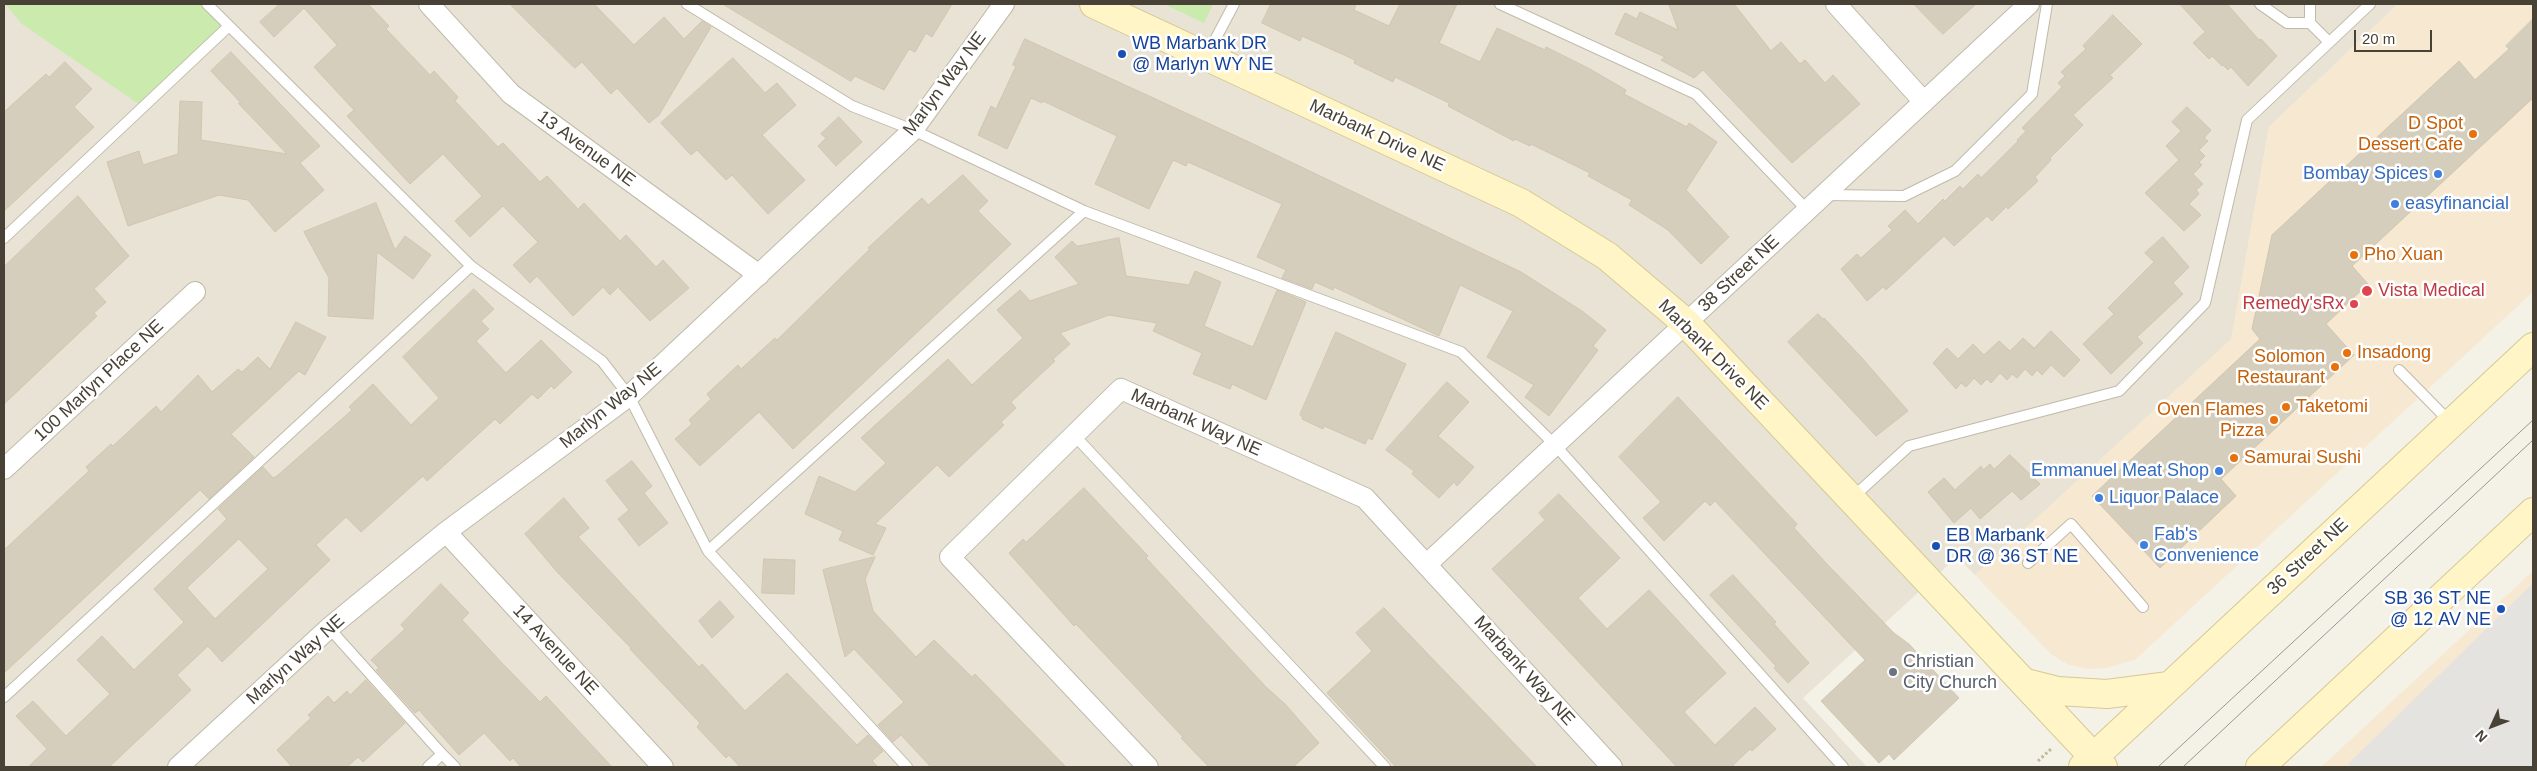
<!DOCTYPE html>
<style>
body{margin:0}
#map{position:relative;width:2537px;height:771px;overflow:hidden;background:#f4f1e7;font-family:Helvetica,sans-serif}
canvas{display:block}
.frame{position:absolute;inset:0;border:5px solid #484236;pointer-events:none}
.north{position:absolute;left:2467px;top:701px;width:50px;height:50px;-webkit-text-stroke:4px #fff;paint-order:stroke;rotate:227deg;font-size:14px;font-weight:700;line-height:20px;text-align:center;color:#484236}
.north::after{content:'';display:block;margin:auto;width:18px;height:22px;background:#484236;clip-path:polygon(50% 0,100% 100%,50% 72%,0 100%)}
.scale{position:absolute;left:2354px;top:30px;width:78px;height:22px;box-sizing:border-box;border:2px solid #484236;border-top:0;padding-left:6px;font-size:15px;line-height:18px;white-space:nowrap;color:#484236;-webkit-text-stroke:4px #fff;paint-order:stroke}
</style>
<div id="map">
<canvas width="2537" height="771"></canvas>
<div class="frame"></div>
<div class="north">N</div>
<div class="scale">20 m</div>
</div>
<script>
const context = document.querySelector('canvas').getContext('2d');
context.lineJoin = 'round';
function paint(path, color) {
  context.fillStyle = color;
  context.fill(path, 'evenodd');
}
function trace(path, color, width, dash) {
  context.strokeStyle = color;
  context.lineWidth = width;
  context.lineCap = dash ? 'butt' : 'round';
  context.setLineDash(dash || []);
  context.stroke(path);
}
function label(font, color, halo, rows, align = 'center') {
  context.font = font + ' Helvetica,sans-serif';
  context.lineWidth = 5;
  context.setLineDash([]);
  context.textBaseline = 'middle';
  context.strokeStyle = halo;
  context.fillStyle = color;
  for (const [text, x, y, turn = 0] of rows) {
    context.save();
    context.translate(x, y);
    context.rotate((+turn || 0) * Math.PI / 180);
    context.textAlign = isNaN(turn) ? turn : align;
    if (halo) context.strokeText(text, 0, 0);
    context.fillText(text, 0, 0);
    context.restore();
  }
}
paint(new Path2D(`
 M4,4H2398L2269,127L2232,339L1975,575L1957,557L1803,698L1867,767H4Z`), '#e8e3d5');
paint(new Path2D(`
 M2398,4H2533V292L2135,660L2106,668L2087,669L2067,664L2051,654L1975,575L2231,339L2269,127Z
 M2533,571V767H2321Z`), '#f7e9d1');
paint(new Path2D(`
 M5,4H207L229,26L143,107L22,24Z
 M1164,4H1213L1204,23Z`), '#cbeaae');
paint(new Path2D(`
 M2533,583V767H2351L2348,764Z`), '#e5e3df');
const building = new Path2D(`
 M280,4H368L389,26L386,29L430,75L434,71L458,97L455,101L498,147L503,143L540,182L547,176L578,209L584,203L620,241L626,235L656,267L663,260L689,288L650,321L618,287L610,295L603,287L573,316L537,276L530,283L513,265L538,242L503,206L470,237L455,221L482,196L443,154L410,184L347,116L354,110L314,67L337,45L304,8L274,37L260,22Z
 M510,4H594L634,45L664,17L684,39L702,21L711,27L659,115L649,123L617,88L611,94L582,62L575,68Z
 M723,4H952L932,37L926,33L915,52L909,49L884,90L855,76L851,81Z
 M1271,4H1356L1354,10L1389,26L1400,4H1457L1439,43L1480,62L1497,28L1545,50L1546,47L1588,68L1626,90L1624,94L1687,127L1689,123L1717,142L1686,190L1729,237L1701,264L1668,230L1629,205L1632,200L1588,176L1590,173L1531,144L1530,146L1515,139L1514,141L1448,106L1449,103L1395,77L1393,82L1354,63L1355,60L1302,36L1300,41L1262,23Z
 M1669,4H1734L1771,51L1781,42L1800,64L1805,60L1825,83L1833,75L1860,104L1792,163L1703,70L1694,78L1661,60L1665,57L1615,34L1625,13L1637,19L1640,12L1678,30Z
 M1914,4H1976L1943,34Z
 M2180,4H2227L2259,40L2261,39L2277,56L2248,86L2231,67L2228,70L2223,65L2222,66L2212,56L2209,59L2193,43L2205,32Z
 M2113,15L2142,44L2110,75L2113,78L2073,115L2083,125L2050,158L2051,160L2035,177L2038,181L2008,209L2006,207L1992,221L1987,216L1954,246L1944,236L1886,290L1883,287L1867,301L1841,269L1857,254L1861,258L1892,230L1888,226L1905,210L1918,224L1943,199L1945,201L1960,186L1963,189L1978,174L1981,178L2018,141L2017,140L2026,131L2022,128L2062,87L2058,83L2065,76L2061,72L2086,49L2083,46Z
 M2533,19V98L2352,266L2368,284L2326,324L2354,355L2221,479L2236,496L2160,568L2092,496L2260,339L2252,329L2272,235L2459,61L2475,80L2509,49L2506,46Z
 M1025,39L1249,142L1521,272L1582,311L1606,330L1593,346L1598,350L1549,416L1525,397L1534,385L1487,357L1513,311L1491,300L1460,285L1439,336L1334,287L1333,290L1315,282L1312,289L1282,278L1286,270L1257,257L1282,204L1188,162L1186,166L1173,160L1149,209L1095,184L1117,136L1043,101L1042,103L1031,98L1007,149L978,135L991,106L996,109L1016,66L1013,65Z
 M231,52L320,146L300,163L324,190L275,232L248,200L219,195L128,226L107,162L139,151L143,165L178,154L180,101L202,102L201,140L287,154L238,103H241L211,71Z
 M733,58L765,93L777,83L796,105L762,135L805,180L768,214L732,175L726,180L697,150L691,155L661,123Z
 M65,62L92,89L74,107L94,127L4,211V112L46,74L49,77Z
 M2187,107L2211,130L2204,138L2208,141L2199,150L2205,156L2199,162L2202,165L2193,174L2203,184L2196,190L2199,194L2189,204L2201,215L2184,231L2145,193L2179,160L2166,146L2181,131L2172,122Z
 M839,117L862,142L836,166L818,146L826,138L821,134Z
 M963,175L988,201L978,211L1011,244L793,449L759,412L700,466L675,439L692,424L689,420L711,399L707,394L738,365L741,369L775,338L777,340L870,249L868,248L922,198L928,205Z
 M78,196L129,256L94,289L106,302L94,313L97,316L4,404V267Z
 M376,203L395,250L405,236L431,255L413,279L377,252L373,319L328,316L329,278L304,232Z
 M2163,237L2189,267L2173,283L2183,294L2137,337L2143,343L2111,374L2083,344L2114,314L2108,308L2154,262L2145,253Z
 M1119,238L1126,276L1189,285L1195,271L1221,282L1204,326L1253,347L1277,290L1306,302L1266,400L1232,384L1230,389L1193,374L1202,353L1153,331L1157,323L1109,315L1060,333L1070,344L1053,359L1055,361L1011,402L1016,408L1001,422L1004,425L949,477L937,465L875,524L886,528L873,555L839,540L843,531L805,514L819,476L855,492L886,463L861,438L948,359L972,385L1023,338L997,310L1020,290L1030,301L1079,284L1055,257L1072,241L1077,246Z
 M474,289L494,309L481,321L489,329L476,341L506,373L541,340L572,372L554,389L551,386L538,399L532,394L500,424L495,419L427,481L423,476L361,532L346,517L316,545L330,560L222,662L208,646L177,675L191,690L109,767H28L47,749L16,716L33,701L66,736L110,694L77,660L102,636L134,670L184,622L154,589L227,519L218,509L263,467L273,478L277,476L352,410L349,407L373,384L411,425L439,398L403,357ZM239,539L268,569L215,619L187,588Z
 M1818,314L1823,319L1824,318L1862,358L1908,411L1876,436L1788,342Z
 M296,322L326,337L305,375L299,371L231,434L254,457L209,499L200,490L4,673V550L89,471L86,467L111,444L113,446L156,406L161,412L198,375L212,392L238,369L242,372L258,357L270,369Z
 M2051,331L2080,360L2064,377L2051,365L2042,375L2037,370L2032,376L2025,369L2017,378L2012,374L2007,380L2000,373L1991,383L1987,379L1981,385L1974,378L1966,387L1961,383L1956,389L1933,363L1947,348L1958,359L1973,344L1984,355L1999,341L2010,351L2023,338L2034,348Z
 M1336,332L1406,364L1372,440L1368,438L1365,444L1324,426L1323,429L1302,419L1303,417L1300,415Z
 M1447,382L1469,402L1438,436L1474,467L1457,486L1454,482L1439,498L1412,474L1414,471L1386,450Z
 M1678,397L1797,524L1794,528L1826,563L1894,633L1909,644L1959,698L1894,760L1889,754L1879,763L1821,701L1865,660L1715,501L1710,506L1705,501L1664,541L1643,518L1661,502L1619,457Z
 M2010,455L2040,484L2021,500L2012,491L1980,519L1971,508L1954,523L1928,492L1944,478L1955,490L1981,466L1983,470L1990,464L1994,469Z
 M632,461L652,486L644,493L668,523L639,546L618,519L629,510L606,481Z
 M1084,488L1148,556L1146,558L1266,687L1285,704L1319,743L1293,767H1209L1181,738L1183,737L1076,624L1074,626L1009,553L1023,539L1026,542Z
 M1559,494L1620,558L1578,598L1607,629L1649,590L1669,611L1726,673L1684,712L1715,745L1755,707L1776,729L1752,751L1750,749L1733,765L1735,767H1677L1492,569L1545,520L1539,513Z
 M564,498L589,528L578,537L699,667L702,664L745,711L787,673L857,745L868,735L883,751L872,761L878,767H740L729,755L726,758L697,727L700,723L630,649L631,648L558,573L525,534Z
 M875,557L865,579L873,611L916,657L934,640L972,677L975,674L1066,767H931L901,735L893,742L878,725L904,702L854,649L845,657L823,570Z
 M764,559L795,560L794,594L762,593Z
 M1733,575L1776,622L1774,624L1809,663L1788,683L1774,668L1776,666L1710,595Z
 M441,584L469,613L462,620L503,664L540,702L546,696L612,767H521L513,758L510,761L484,733L459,755L419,710L415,713L376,670L379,668L371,660L405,629L401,625Z
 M720,601L734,617L712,638L699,621Z
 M1384,608L1425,651L1537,767H1396L1327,693L1372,651L1356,633Z
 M366,680L405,723L363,762L358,757L347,767H292L277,750L311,718L308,715L328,696L334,703L347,691L350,695Z`);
paint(building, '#d6cebc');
trace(building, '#d1c6af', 1);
const lane = new Path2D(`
 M687,4L852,106L913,130L1084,211
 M1500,4L1696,94L1807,210
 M2260,4L2287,23H2310
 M2310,4V23L2329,42
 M1207,55L1234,4
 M1826,195L1904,196L1955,171L2032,94L2047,4
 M4,238L229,26
 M471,266L602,361L629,396L708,551L907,767
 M2399,370L2451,423
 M1074,435L1385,767
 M1852,498L1909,446L2119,391L2205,303L2247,120L2370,4
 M708,551L1084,211L1461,352L1555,445L1843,767
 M2028,563L2071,524L2143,607
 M329,628L442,754
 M4,697L471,266L207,4
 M428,767L442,754L455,767`);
const street = new Path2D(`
 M429,4L511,94L759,275
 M1836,4L1924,102
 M4,469L195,292
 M446,532L663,767
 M1427,564L2029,4
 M178,767L329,628L446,532L629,396L913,130L1004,4
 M1148,767L950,557L1121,389L1365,498L1612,767`);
const secondary = new Path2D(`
 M1094,4L1521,203L1607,256L1686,323L2103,767
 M2026,683L2058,691L2107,694L2169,686
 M2083,767L2533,347
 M2260,767L2533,512`);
trace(lane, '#c0baa9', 12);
trace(street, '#c0baa9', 22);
trace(secondary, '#d6c995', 30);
trace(new Path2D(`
 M2038,761L2051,749`), '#c2b79a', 3, [2.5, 2.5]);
trace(lane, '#fff', 10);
trace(street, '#fff', 20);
trace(secondary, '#fff5c6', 28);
trace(new Path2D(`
 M2158,767L2533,420
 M2183,767L2533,440`), '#979797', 1);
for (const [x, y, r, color] of [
 [1122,54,5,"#1a4fb4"],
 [2473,134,5,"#e8710a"],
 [2438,174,5,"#3f7fe0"],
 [2395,204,5,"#3f7fe0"],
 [2354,255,5,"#e8710a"],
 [2367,291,6,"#e0444e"],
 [2354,304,5,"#e0444e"],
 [2347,353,5,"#e8710a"],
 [2335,367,5,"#e8710a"],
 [2286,407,5,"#e8710a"],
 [2274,420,5,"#e8710a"],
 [2234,458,5,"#e8710a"],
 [2219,471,5,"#3f7fe0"],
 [2099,498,5,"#3f7fe0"],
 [2144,545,5,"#3f7fe0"],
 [1936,546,5,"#1a4fb4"],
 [2501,609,5,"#1a4fb4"],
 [1893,672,5,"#6b7280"]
]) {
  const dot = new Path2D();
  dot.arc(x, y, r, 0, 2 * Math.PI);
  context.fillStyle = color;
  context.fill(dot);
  trace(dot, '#fff', 2);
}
label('18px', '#164399', '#fff', [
 ["WB Marbank DR",1132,44],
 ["@ Marlyn WY NE",1132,65],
 ["EB Marbank",1946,536],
 ["DR @ 36 ST NE",1946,557],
 ["SB 36 ST NE",2491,599,"right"],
 ["@ 12 AV NE",2491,620,"right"]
], 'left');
label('18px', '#484236', '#fff', [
 ["Marlyn Way NE",945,84,-53],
 ["Marbank Drive NE",1377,136,25],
 ["13 Avenue NE",586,149,36],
 ["38 Street NE",1739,274,-43],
 ["Marbank Drive NE",1713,355,45],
 ["100 Marlyn Place NE",99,381,-43],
 ["Marlyn Way NE",611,406,-39],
 ["Marbank Way NE",1196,423,24],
 ["36 Street NE",2308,557,-43],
 ["14 Avenue NE",555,650,47],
 ["Marlyn Way NE",296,660,-42],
 ["Marbank Way NE",1524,671,48]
]);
label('18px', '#c56008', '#fff', [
 ["D Spot",2463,124,"right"],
 ["Dessert Cafe",2463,145,"right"],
 ["Pho Xuan",2364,255],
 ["Insadong",2357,353],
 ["Solomon",2325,357,"right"],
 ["Restaurant",2325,378,"right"],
 ["Taketomi",2296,407],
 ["Oven Flames",2264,410,"right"],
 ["Pizza",2264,431,"right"],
 ["Samurai Sushi",2244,458]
], 'left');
label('18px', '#366cbe', '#fff', [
 ["Bombay Spices",2428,174,"right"],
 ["easyfinancial",2405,204],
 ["Emmanuel Meat Shop",2209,471,"right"],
 ["Liquor Palace",2109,498],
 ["Fab's",2154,535],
 ["Convenience",2154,556]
], 'left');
label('18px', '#be3a42', '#fff', [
 ["Vista Medical",2378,291],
 ["Remedy'sRx",2344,304,"right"]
], 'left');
label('18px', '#5b616d', '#fff', [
 ["Christian",1903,662],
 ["City Church",1903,683]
], 'left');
</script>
